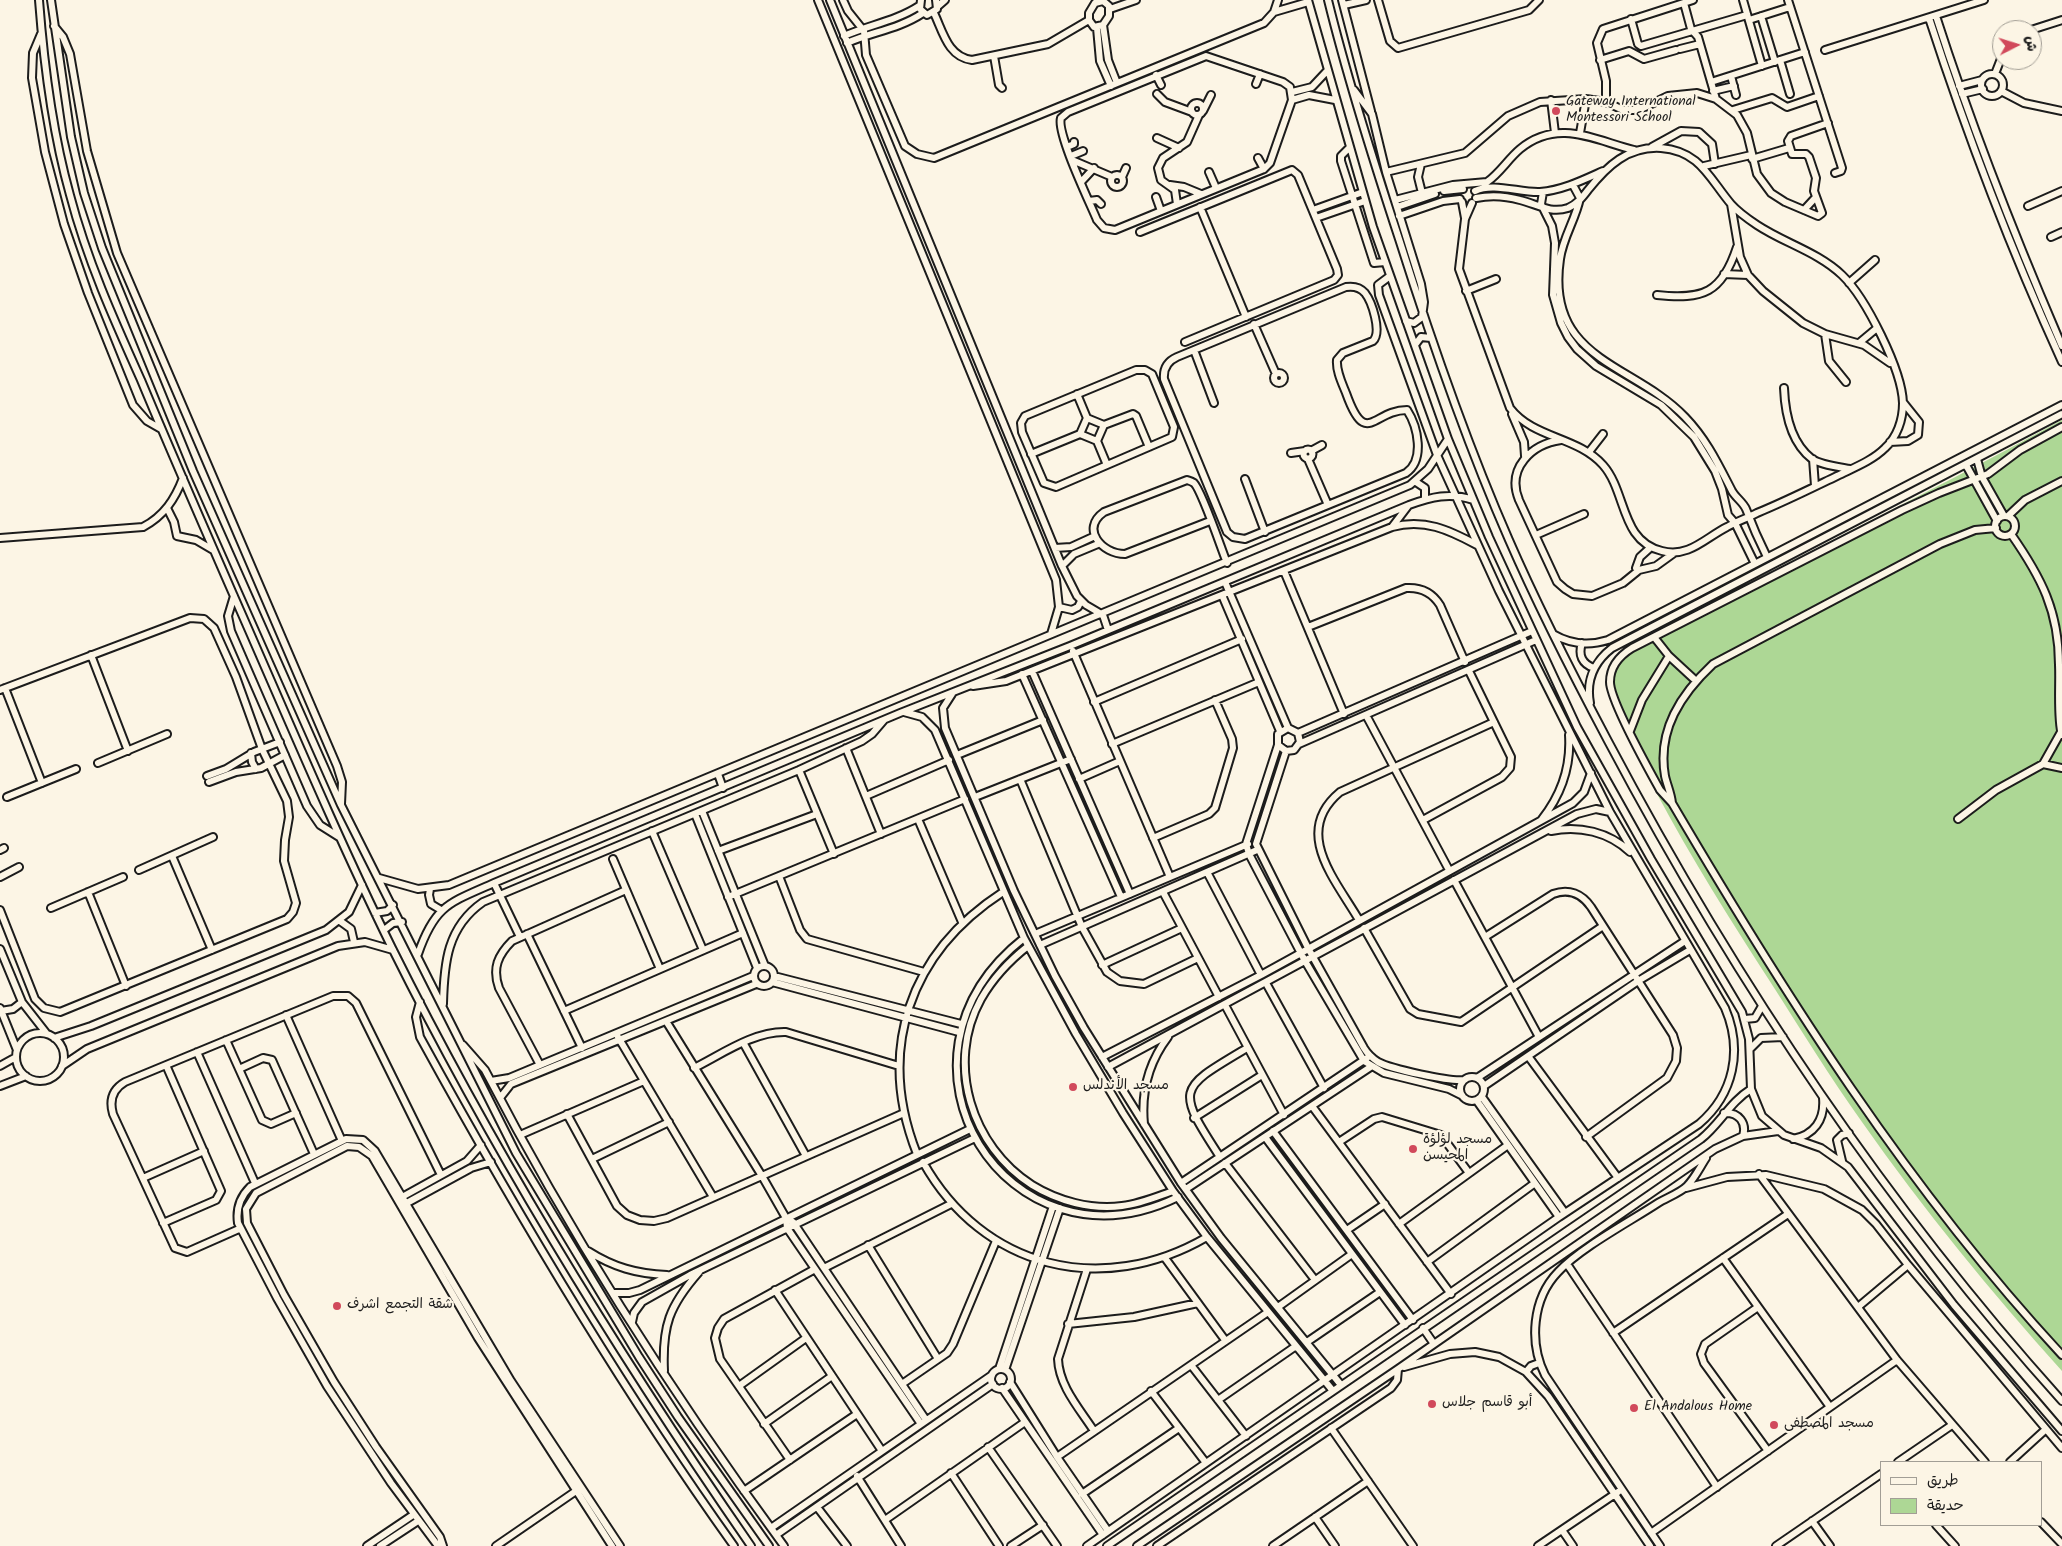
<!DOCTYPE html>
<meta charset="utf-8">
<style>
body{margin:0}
#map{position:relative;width:2062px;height:1546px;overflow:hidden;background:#fcf5e5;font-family:Kalam,"Playpen Sans Arabic",sans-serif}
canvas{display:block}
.legend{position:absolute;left:1880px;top:1461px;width:162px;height:65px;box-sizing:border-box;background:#fcf5e5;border:1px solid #a29e95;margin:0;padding:6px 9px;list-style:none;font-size:15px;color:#1c1c1c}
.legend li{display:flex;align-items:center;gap:10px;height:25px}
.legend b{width:25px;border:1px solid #a29e95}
.north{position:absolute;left:1992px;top:20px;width:50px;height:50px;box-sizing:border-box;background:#fcf5e5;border:1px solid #a29e95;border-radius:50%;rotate:85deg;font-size:14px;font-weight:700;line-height:20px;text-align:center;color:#1c1c1c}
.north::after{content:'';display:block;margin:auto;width:18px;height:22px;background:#d1495b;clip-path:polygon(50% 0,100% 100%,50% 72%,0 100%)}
</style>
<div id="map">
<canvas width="2062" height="1546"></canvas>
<ul class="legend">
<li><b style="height:6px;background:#fcf5e5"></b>طريق</li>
<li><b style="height:14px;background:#add795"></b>حديقة</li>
</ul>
<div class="north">ش</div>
</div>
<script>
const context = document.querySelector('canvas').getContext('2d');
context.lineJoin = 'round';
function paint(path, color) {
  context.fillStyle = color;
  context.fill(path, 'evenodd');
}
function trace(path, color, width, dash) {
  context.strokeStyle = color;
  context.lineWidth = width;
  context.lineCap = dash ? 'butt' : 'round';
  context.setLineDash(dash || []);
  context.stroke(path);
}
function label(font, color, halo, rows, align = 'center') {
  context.font = font + ' Kalam,"Playpen Sans Arabic",sans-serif';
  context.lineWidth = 4.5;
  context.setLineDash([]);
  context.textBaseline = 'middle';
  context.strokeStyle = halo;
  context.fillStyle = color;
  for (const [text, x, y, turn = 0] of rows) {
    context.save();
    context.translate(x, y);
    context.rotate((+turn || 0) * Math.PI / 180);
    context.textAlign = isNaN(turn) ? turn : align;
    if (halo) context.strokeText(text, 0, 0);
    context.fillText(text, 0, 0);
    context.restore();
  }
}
paint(new Path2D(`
 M2062,420V1371C1991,1292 1923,1209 1862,1122C1830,1077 1801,1030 1771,983C1731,921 1691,858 1656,792C1642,764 1610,711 1608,680C1607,666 1616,656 1626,647C1770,570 1918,499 2062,420Z`), '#add795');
const minor = new Path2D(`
 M39,0C44,66 52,131 70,195C87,260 114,320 141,380C171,452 202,523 233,594C285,712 335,832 392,948C496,1157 618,1354 751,1546
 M51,0L71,137L84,193L102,248L193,471L341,805L516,1153L639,1357L678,1417L769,1546
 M818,0L1056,580L1059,607L1051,634
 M830,0L1062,566L1077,596L1086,605L1103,615L1108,630
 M843,0L848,11L864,31L866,55L905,146L917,154L934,158L1264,23L1274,12L1278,0
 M921,0L920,9L927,15L937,9L936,0
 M1102,0L1109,6V16L1103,25L1094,27L1089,20V13L1095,3L1103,1
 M1308,0L1373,227L1448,439L1489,537L1577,727L1651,859L1742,1012L1749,1039L1751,1089L1762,1116L1784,1135L1821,1148L1848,1167L1954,1305L2062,1431
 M1328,0C1348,81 1373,160 1399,239C1431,340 1466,442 1509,540C1539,609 1573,675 1608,741C1733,977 1883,1202 2062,1401
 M1342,0L1371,111
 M1378,0L1390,41L1398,48L1529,10L1539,0
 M1743,0L1762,66
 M1788,0L1842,168L1841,171L1835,173
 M1684,3L1691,29L1698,37L1716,99
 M1344,5L1366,0
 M937,7L945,0
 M1110,9L1136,0
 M1274,12L1308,2
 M934,13C943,32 948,57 972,60L1048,44L1089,20
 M1761,16L1775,62
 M1936,16C1972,128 2015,237 2062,346
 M1929,18C1967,135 2011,250 2062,362
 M1631,19L1638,44L1641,46L1747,15
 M1749,20L1790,7
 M1103,25L1108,60L1117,83
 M54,26L63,37L70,54L87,151L117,253L337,766L342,782L341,804
 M1097,28L1100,61L1111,86
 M2031,30L2062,20
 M41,34L33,53L32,78L45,152L64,224L88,293L133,405L147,421L161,429
 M844,36C869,25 896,21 919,6
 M847,43C872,32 899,29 923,13
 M1680,49L1700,44
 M1825,50L1984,0
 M994,56L999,85L1002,88
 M1206,56L1283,82L1290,87L1292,100L1270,163L1264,169L1115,230L1104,228L1097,220C1090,203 1056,133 1061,118L1068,112Z
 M1600,60L1629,51L1644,59L1676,50
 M1780,60L1790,94
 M1995,74L2002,56
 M1981 85a11 11 0 1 1 22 0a11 11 0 1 1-22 0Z
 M1156,75L1161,85
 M1731,76L1736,95
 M1711,82L1805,52
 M1256,84L1260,74
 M1959,86L1982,80
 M1354,90L1372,114L1386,172L1421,284L1424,302L1422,317L1414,323L1406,321
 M1713,91L1734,86
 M2001,91L2024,103L2062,111
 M1292,92L1312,87L1327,71
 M1157,94L1165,102L1192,112
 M1962,94L1983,89
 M1292,100L1309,95L1335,100
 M1551,100L1555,133
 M1606,102V81L1597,43L1603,29L1693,0
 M1191 109a6 6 0 1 1 12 0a6 6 0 1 1-12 0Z
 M1733,110L1772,98L1787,107L1819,96
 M1203,111L1211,95
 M1580,133L1586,99
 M1157,138L1179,148
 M1067,147L1074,144V142
 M1652,147L1681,131L1699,132L1712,144L1715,164
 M1349,148L1341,156V161L1374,263L1385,262
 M1071,156L1083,151
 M1258,158L1264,169
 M1752,159L1789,148
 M1072,160L1112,177
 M1421,164L1418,177L1422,193
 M1704,166L1751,155
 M1209,172L1216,188
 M1386,172L1465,153L1508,116L1540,102L1586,99L1606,102L1623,110H1633L1643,108L1668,96L1697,93L1716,99L1737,115L1747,133L1757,174L1771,193L1785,202L1818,216L1822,213L1814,191L1816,178L1809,157L1806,154H1792L1788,141L1791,136L1828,123
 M1111 181a6 6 0 1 1 12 0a6 6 0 1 1-12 0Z
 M1122,177L1126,168
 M1081,182L1094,168
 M1170,185L1184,187L1201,194
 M1573,185L1580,198C1576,219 1563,237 1560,259C1545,361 1634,363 1685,417C1707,440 1718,464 1732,491C1736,498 1743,502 1746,509C1752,525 1759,541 1767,557
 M1444,191L1463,189
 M1475,191C1493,182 1520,193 1540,192C1563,190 1583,180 1603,171
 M1543,192L1541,204L1552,226L1555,243L1553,295L1561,323L1568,337L1577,349L1596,366L1661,405L1694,437L1715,471L1722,489L1728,515L1735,523L1755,564
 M1156,197L1161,211
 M1395,200L1453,185L1487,182C1500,173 1508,159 1520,149C1558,118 1594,140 1634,150
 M1089,201L1097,200L1101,204
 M1462,202L1465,218
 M1472,203L1465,219L1459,269L1510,408C1534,439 1577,436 1603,465C1627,492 1620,541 1662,551C1689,558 1705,538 1727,527C1736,522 1747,518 1757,513C1784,502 1810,489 1837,476C1853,468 1872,461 1885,448C1897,437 1903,420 1903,403C1902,370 1866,298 1842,275C1818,252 1784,243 1757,225C1748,219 1738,212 1731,204C1709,178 1700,151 1661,148C1628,146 1607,166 1588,190C1582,198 1577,204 1568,208C1550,214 1537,204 1520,200C1506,196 1490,195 1476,198
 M1177,204L1175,190L1161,180L1158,168L1163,158L1187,142L1199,115
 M1731,204L1740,257L1748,275L1763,291L1803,323L1825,334L1864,345L1890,363
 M2028,206L2062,191
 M1200,207L1246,317
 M1397,207L1435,194
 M1313,210L1363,192
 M1804,210L1816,197
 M1399,216L1443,201L1460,199
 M1316,218L1365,201
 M1140,232L1292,170L1298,175L1337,269L1338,275L1334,280L1185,342
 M2051,237L2062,232
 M1724,274L1748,275
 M1849,283L1875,260
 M1346,287C1353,286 1360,287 1365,293C1372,302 1382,332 1373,341L1343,353L1337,360C1336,371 1342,383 1346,393C1366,449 1373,410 1407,410C1418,427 1425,460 1406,473L1245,539L1233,537L1227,532L1164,379C1163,368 1168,361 1177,357Z
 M1466,291L1496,279
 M1657,295C1703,300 1722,293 1737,247
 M1254,324L1276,374
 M1825,334L1829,361L1846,382
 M1859,343L1877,328
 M1415,345L1421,337L1431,338
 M1194,350L1214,403
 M1136,370H1145L1152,374L1174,427L1172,437L1056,487L1044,483L1022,432L1021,423L1025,416Z
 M1274 378a5 5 0 1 1 10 0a5 5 0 1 1-10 0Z
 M1784,388C1785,413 1790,442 1812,459C1821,465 1839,467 1850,469
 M1077,394L1087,418
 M1512,414L1524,442L1525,456
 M1104,425L1087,418L1080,434L1097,441L1104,425L1133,414L1136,416L1149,447
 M2062,427L2020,450L1988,474L1939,493L1902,510L1632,648C1619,656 1610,666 1610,682C1610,701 1649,770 1660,790L1672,803C1786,997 1908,1189 2062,1355
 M1561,440C1532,444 1506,468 1519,500L1557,582L1565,589L1573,594L1592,596L1623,583L1639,570
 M1097,441L1107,465
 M1890,442L1908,441L1918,435L1919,422L1903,402
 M1303.5 454a4.5 4.5 0 1 1 9 0a4.5 4.5 0 1 1-9 0Z
 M1311,451L1322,445
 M1589,452L1603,434
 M1291,453L1305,451
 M1031,454L1080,434
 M1308,459L1328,505
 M1813,459L1815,486
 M1977,459L1982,477L2004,516
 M1966,465L1997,521
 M1245,479L1265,532
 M1416,482L1425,488V499
 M167,508L174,522L177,536L196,540L213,550
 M2008,516L2025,500L2062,481
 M1995 526a10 10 0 1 1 20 0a10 10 0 1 1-20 0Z
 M1210,521L1125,554C1102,554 1080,529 1104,512L1187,480C1190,481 1191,481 1194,483C1202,491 1221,548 1227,563
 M1392,527L1408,506
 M2011,534C2041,577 2059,611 2059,665C2060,684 2057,718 2062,735
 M1536,535L1584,514
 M0,538L143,527C164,516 175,499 183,478
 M1651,547L1640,557L1636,568L1639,570L1656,566L1674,553
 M1055,548L1071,547L1095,536
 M1062,566L1074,554L1098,544
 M1284,571L1344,714
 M1225,582L1288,728
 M1222,595L1280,731
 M234,596L228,616L231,631L307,806L320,825L339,837
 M1059,607L1072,610L1078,607L1081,601
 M1308,627L1406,588C1421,587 1432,592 1440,605L1465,662
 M1553,634C1570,644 1589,646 1608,640L2062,405
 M1654,637L1669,656L1695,680
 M1582,643C1578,655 1582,664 1594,668
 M1073,651L1170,877
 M91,655L128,751
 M1032,671L1130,894
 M1022,674L1121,897
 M973,686L1006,681L1392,527C1424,518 1449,530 1477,545
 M5,688L42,783
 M0,690L190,618L204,619L214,628L236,677L262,749L287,801L289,817L285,840L284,861L296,903L293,912L287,919L60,1012L44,1008L35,999L0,910
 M952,694L943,708L945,728L1014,891L1055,976L1084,1028L1181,1183L1221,1238L1341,1385
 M1094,702L1242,639
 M1590,703C1586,681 1594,662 1612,648L2062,414
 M904,712L922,717L935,730L1024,938L1076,1034L1123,1113L1173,1191L1207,1237L1333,1391
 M1366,715L1449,870
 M1630,731L1642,700L1669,656
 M1298,733L1532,631
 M1112,744L1259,682
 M1299,744L1536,640
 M1278,745L1286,751L1294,750L1300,742L1298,733L1288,728L1278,734V745L1246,844L1249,854L1305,961L1364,1061L1384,1073L1449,1089L1461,1095
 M846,748L881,834
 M1286,751L1256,844L1308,948L1364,1048C1367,1053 1372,1058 1378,1062C1391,1069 1450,1082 1464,1080
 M251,753L252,762L256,769
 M957,755L1043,720
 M98,763L167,734
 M2043,764L2062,768
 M799,770L834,854
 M718,774L723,788
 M207,776L226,769L254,752L280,742
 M1020,779L1082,927L1107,972L1120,981L1144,984L1198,958
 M1079,779L1120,761
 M209,782L236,772L261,768L285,755
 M866,796L949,760
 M7,797L76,769
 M975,797L1071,759
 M1672,803C1671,793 1667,785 1665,776C1657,730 1681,694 1713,664L1940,544L1975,530L1996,528
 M702,811L765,966
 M695,814L757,968
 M918,819L962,922
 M1542,819C1561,795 1571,766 1569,735
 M1958,819L1996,790L2043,764L2061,732
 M1423,820L1502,777L1510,768L1511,757L1469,671
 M652,831L703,950
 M1551,831C1579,825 1609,832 1630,852
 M1153,838L1209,814L1215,808L1233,748L1232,739L1215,700
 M0,850L4,848
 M718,851L817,814
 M172,856L212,950
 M613,859L660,969
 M139,870L213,837
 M1207,872L1261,975
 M779,876L800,930L807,939L924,972
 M0,877L19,867
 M379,878L418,889L449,885L1410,485L1428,469L1448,439
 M1454,880L1539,1037
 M494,883L520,937
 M430,889L429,895L431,904L441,910
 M88,892L126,986
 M1163,892L1219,997
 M728,897L965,799
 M51,908L123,877
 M375,913L387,911L393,905
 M1359,920C1335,879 1292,832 1340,792L1494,722
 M340,921L351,929L354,942
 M1364,928L1410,1009L1418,1014L1461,1022L1603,926
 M384,930L393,923L402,922
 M527,934L582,1048
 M1035,934L1248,844
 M1485,937L1553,894C1569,888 1582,894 1591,907L1673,1035L1677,1048L1676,1061L1667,1078L1586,1137
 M1024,938C869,1060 1008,1280 1178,1197
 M1040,945L1257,850
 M1028,946C1009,961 993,978 981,999C945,1064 972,1147 1032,1185C1058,1201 1091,1210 1122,1206C1140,1204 1156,1197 1173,1191
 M0,949L22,1002L47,1034
 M418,954C435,905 449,903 494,883L900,713L1070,646L1409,505C1431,497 1450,492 1473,500
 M1102,965L1182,928
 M754 976a10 10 0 1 1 20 0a10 10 0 1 1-20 0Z
 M774,976L961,1024
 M772,982L959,1032
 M1266,983L1324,1088
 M420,1002L416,1017L420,1037C516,1212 618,1384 734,1546
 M443,1004C444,963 447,927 483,902L799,770L862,741L872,734L884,720
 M1225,1005L1284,1115
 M0,1008L17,1050
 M1,1011L13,1009L22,1002
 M564,1011L743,933
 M286,1015L342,1141
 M1745,1019L1755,1018L1762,1006
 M666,1021L762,1176L786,1218L787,1228L921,1424
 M16 1057a24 24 0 1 1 48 0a24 24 0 1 1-48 0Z
 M618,1037L713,1197
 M54,1038L91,1026L326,930L349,912L362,885
 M226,1040L262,1120L271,1124L296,1113
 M744,1044L806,1156
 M463,1045L485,1070C571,1236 673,1395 784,1546
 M1750,1049L1761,1038L1783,1037
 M197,1052L255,1183
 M1528,1056L1618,1178
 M1102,1057L1261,975L1573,803L1584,792L1591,773
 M540,1065L499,988C492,968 498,955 512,941L626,890
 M0,1066L16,1057
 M62,1066L87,1049L338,946L365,942L393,950
 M1108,1067L1577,814L1596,809L1610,812
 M694,1068C722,1054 754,1031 786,1032L899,1066
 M239,1069L263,1058L272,1060L314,1154
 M1460 1089a12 12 0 1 1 24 0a12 12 0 1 1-24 0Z
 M1477,1078L1685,941
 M491,1081L509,1078L753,976
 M0,1086L26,1076
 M1484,1086L1638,981L1690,950
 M1482,1097L1565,1213
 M500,1098L511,1084L756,984
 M1477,1101L1559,1217
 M1312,1106L1451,1294
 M1724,1113C1739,1112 1747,1123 1743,1136
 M567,1114L617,1206L627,1215L640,1220L654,1221L667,1218L904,1113
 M1194,1118L1262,1075
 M1144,1124C1141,1092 1149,1062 1168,1037
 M1273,1131L1413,1320
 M520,1135L644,1081
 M1265,1137L1405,1325
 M1793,1139C1814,1135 1825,1120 1823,1098
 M1339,1142L1374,1119L1382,1117L1441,1135L1469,1173
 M917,1154C876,1050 909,953 1003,892
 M1220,1157C1175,1088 1178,1089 1247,1048
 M592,1159L669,1122
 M1842,1161L1837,1140L1842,1135L1849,1133
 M923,1162C983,1269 1102,1298 1207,1237
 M1225,1163L1315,1280
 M1759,1174L1897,1360L1985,1462
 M143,1178L204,1151
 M1181,1183L1367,1058
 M1686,1188L1727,1177L1766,1175L1824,1189L1862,1210L1876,1224L1908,1265L2062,1448
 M1186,1189L1372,1066
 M402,1197L467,1161L481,1145
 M405,1204L471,1168L491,1162
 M786,1218L793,1222L926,1420
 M163,1223L216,1200L221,1191L166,1065
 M1399,1224L1508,1145
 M239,1229L187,1252L175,1248L113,1114C109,1100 113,1089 125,1082L333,996H348L356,1003L441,1175
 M1347,1230L1385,1204
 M868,1245L938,1359
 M588,1251C613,1267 637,1274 667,1275
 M1165,1258L1225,1340
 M1723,1258L1830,1407
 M1427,1262L1535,1183
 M1567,1264L1717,1487
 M824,1268L951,1204
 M1087,1269L1058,1359C1059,1386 1079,1408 1094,1431
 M775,1290L882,1451
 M613,1293H629L640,1290L970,1129
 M1278,1307L1352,1254
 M1758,1307L1705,1344L1701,1354L1704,1363L1768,1451
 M1858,1307L1908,1265
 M632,1322L634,1313L642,1302L690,1275L975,1138
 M1068,1324L1134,1317L1198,1303
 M1423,1328L1434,1344
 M1613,1333L1788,1214
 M1307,1342L1380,1292
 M1191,1365L1246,1436
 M1404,1367L1450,1354L1475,1352L1499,1357L1526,1372L1548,1396L1650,1546
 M999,1369L1053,1206
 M991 1379a10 10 0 1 1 20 0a10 10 0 1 1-20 0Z
 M1005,1370L1060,1208
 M664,1371C662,1326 669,1306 699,1272
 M1526,1372L1531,1366L1539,1363
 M1010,1382L1057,1457L1108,1531
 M902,1384L947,1353L953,1344L996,1241
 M739,1386L806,1338
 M1002,1388L1103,1535
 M1151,1391L1206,1463
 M1218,1400L1296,1346
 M764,1424L832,1376
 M1331,1428L1413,1546
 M988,1447L1057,1546
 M1057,1457L1268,1312
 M790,1460L720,1359L715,1338L718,1328L724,1319L815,1269
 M1898,1462L1952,1425
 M2010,1462L2045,1430
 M951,1473L999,1546
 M857,1476L901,1546
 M744,1491L857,1414
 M1082,1494L1179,1428
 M817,1507L847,1546
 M1315,1517L1335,1546
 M885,1520L1025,1422
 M1812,1521L1830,1546
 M2041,1522L2062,1544
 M1936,1525L1955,1546
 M771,1528L992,1375
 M1562,1530L1573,1546
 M1651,1533L1897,1360
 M776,1535L993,1384
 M367,1546L413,1515
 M380,1546L418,1521
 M438,1546L391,1483L327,1386L277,1298L238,1223C236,1209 240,1197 250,1187L346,1139L363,1140L375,1151L511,1381L620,1546
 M443,1546L440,1537L376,1447L334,1382L284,1295L247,1223L246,1209L256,1193L347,1146L359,1147L372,1156L478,1338L612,1546
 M496,1546L576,1491
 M1011,1546L1043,1525
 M1087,1546L1559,1217L1699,1124C1734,1094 1743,1050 1725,1008L1610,812L1499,591L1437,455L1379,295L1378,285L1390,276
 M1107,1546L1701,1139C1720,1124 1730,1102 1751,1089
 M1137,1546L1398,1369L1715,1149L1743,1136L1778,1131
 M1157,1546L1391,1388L1397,1380L1398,1369
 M1273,1546L1368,1481
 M1538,1546L1618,1492
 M1660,1546L1545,1375C1529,1343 1532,1299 1558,1272C1580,1248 1629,1222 1658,1203C1666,1198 1680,1193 1687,1186C1695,1178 1700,1167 1706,1158
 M1776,1546L1881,1474`);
trace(minor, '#1c1c1c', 10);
trace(minor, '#fcf5e5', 6);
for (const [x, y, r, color] of [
 [1556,111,5,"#d1495b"],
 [1073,1087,5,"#d1495b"],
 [1413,1149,5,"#d1495b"],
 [337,1306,5,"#d1495b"],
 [1432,1404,5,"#d1495b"],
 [1634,1408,5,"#d1495b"],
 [1774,1425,5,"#d1495b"]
]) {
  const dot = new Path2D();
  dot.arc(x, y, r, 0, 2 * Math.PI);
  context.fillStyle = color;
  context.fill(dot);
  trace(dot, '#fcf5e5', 2);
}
label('14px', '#1c1c1c', '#fcf5e5', [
 ["Gateway International",1566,103],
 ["Montessori School",1566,119],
 ["مسجد الأندلس",1083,1087],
 ["مسجد لؤلؤة",1423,1141],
 ["المحيسن",1423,1157],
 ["شقة التجمع اشرف",347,1306],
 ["أبو قاسم جلاس",1442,1404],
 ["El Andalous Home",1644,1408],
 ["مسجد المصطفى",1784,1425]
], 'left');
</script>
